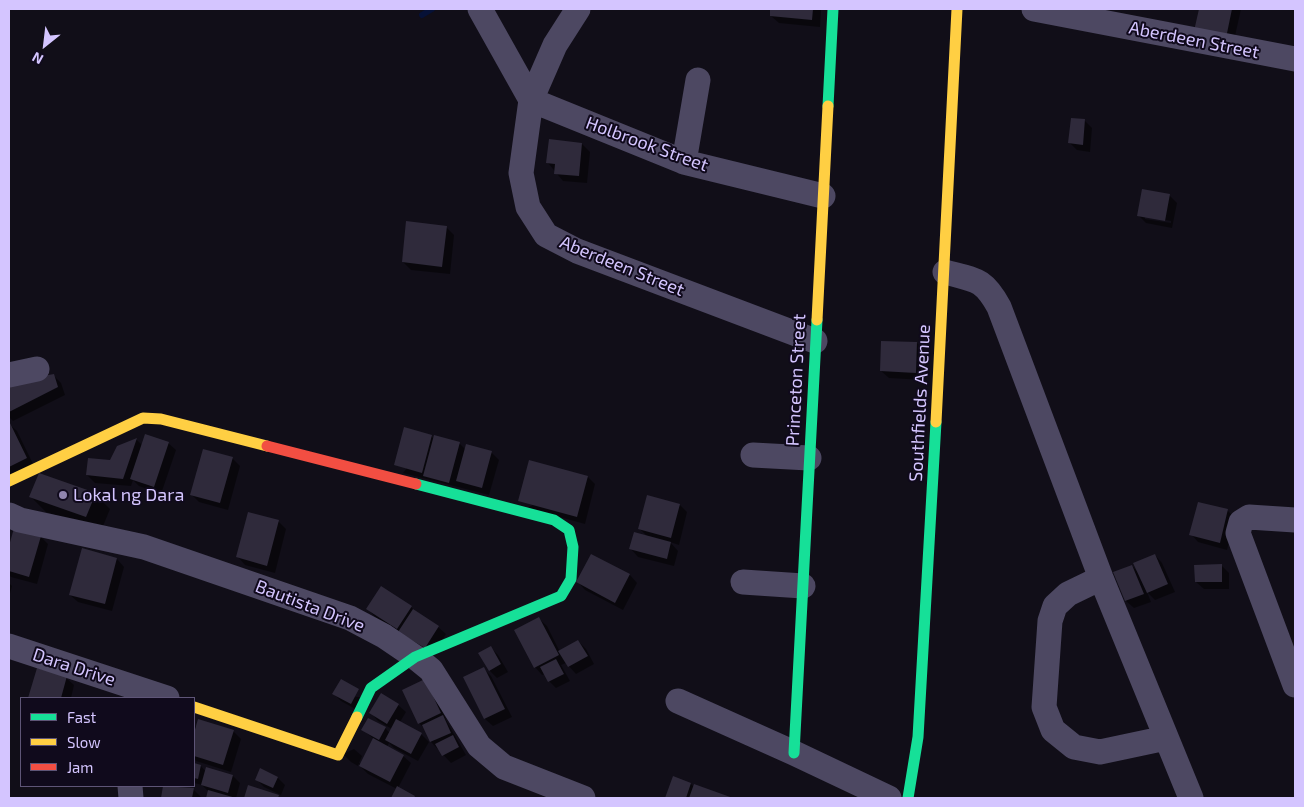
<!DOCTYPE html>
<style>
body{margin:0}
#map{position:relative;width:1304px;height:807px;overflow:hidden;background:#110e18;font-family:"Exo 2",sans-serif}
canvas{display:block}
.frame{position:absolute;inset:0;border:10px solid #d4c5ff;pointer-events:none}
.legend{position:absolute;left:20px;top:697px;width:175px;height:90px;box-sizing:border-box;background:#100a1c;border:1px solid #5e5577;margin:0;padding:6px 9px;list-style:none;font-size:15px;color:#d4c5ff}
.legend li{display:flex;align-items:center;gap:10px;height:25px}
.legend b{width:25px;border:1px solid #5e5577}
.north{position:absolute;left:20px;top:20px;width:50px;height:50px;-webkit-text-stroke:4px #100a1c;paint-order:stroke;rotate:209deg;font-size:14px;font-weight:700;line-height:20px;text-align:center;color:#d4c5ff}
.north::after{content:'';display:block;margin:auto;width:18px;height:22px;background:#d4c5ff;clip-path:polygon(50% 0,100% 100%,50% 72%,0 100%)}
</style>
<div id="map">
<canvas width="1304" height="807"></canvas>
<div class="frame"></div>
<ul class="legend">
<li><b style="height:6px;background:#16e098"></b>Fast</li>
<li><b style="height:6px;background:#ffcf43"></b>Slow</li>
<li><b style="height:6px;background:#f24e42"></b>Jam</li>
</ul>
<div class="north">N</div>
</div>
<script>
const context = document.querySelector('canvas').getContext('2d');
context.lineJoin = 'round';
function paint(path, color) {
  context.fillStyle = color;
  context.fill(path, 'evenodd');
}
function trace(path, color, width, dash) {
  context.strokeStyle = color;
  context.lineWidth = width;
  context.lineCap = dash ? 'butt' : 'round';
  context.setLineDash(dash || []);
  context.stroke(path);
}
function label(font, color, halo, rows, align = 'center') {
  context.font = font + ' "Exo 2",sans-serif';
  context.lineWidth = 4;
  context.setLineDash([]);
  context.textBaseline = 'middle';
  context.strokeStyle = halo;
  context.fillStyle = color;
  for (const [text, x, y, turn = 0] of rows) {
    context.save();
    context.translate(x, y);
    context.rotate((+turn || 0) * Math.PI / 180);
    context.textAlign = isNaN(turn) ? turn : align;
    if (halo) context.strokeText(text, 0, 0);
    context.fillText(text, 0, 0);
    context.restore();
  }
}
paint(new Path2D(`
 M771,9H821L820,27L779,23L771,16Z
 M1200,9H1241L1233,45L1195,31Z
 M1084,120L1092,128L1090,152L1077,150L1070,143Z
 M582,144L590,152L587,183L563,181L548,163Z
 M1169,195L1177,203L1172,228L1146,223L1138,215ZM1145,216L1171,221V223L1145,219Z
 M446,227L454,235L450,274L411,270L403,262Z
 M917,343L925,351L924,380L889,378L881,371Z
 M53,375L61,383L65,395L13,421L9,417L10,422H9V383Z
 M9,424L17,431L34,466L9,479Z
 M431,436L434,439L435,437L460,444L466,450L491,452L499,460L489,495L403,473Z
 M136,439L142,445L168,443L176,450L161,494L139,486L133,480L131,486L95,483L87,475L111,462Z
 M232,458L240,466L228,510L199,502L191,494Z
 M588,477L595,484L585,524L527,508Z
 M95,494L110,509L101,531L46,512L31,497Z
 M680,505L687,512L679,545L670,542L678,551L674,566L638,557L631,549L648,537L639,528Z
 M1228,511L1235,518L1227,550L1198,542L1191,534Z
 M249,514L279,522L286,529L275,573L245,565L238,557Z
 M15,529L41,537L48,544L37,584L11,577L9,575V551Z
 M1155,555L1162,563L1175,592L1155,600L1147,592L1151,602L1134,608L1126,601L1115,573L1132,566L1139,573Z
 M592,556L630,575L637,583L623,610L585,590L578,582Z
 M117,559L124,567L112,611L78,602L70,595Z
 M1221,565L1229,573V589H1204L1196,582Z
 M9,583L12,586L9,597Z
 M411,607L419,615L438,627L446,634L433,655L375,617L368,609Z
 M539,619L547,626L560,652L578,641L586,649L594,664L576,674L566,663L561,665L570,681L556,688L549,681L545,674L542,675L535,667Z
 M490,647L498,655L508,672L497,678L490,671L480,653Z
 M484,669L491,676L512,717L493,726L485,719L465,678Z
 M37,670L66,678L74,685L71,698H30Z
 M433,688L447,722L466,755L451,763L431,742L425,729L419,723Z
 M334,694L366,698L359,711L341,701Z
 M398,705L406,712L400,722L421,734L429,742L418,761L394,748L389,743L387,747L403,756L411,763L398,788L416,798H392L397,789L368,774L358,764V766L351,762L343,754L354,749L362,756L359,763L361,764L374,739L363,730L385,728L390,733L392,729L378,721L371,713Z
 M194,725L197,728L233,731L241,739L231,772L196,761L194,758Z
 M194,765L201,766L206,772L233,776L240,783L236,798H208L209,792L202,785L194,783Z
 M278,778L285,785L281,795L264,787L256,779Z
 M674,778L691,784L694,787L695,785L730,798H666Z
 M165,786L193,789L201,797V798H163Z`), '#0007');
trace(new Path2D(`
 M422,15L432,9`), '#061137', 6);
paint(new Path2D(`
 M770,9H813L812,20L770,16Z
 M1199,9H1232L1226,38L1194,31Z
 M1071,118L1085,119L1083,145L1068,143Z
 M549,139L582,143L579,176L554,174L555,164L546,163Z
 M1142,189L1170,194L1165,221L1137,216Z
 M406,221L447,226L442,267L402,262Z
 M881,341L917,342L916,373L880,371Z
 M54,374L58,387L9,412V382Z
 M9,421L27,458L9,467Z
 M404,427L432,435L422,473L394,465Z
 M145,434L169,442L154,487L130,479Z
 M434,435L460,442L449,483L423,476Z
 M137,438L123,479L86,475L88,458L110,460L117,446Z
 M466,444L492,451L482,488L456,481Z
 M203,449L233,457L220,503L190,495Z
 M529,460L588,476L577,517L518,501Z
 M39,473L96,493L86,517L29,497Z
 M647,495L680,504L671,538L638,529Z
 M1198,502L1228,509L1220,543L1189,535Z
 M248,512L279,520L267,566L236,557Z
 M14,528L41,536L29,577L9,571V546Z
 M634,532L671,542L667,559L629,549Z
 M82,548L117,558L105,604L69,595Z
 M591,554L630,574L615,603L576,582Z
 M1155,554L1168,584L1147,593L1133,563Z
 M1222,564V582H1195L1194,565Z
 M1132,565L1144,594L1125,601L1113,572Z
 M381,586L412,606L397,629L366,609Z
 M413,609L439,626L425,648L398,632Z
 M539,617L559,655L534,668L514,630Z
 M578,640L588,656L568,667L558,651Z
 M491,646L501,664L489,671L478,653Z
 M556,659L564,674L548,682L540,667Z
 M484,667L505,709L484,719L463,677Z
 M37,668L67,676L61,698H28Z
 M341,679L359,689L351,704L332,694Z
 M425,679L441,713L418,724L402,690Z
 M381,693L399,704L387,724L369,713Z
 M443,715L451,733L430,742L422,725Z
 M368,718L386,727L379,740L361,730Z
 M198,719L234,730L223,765L194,756V733Z
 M396,719L422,733L411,754L385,740Z
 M453,735L459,747L442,756L435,744Z
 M373,738L404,755L390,782L359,766Z
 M194,763L201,765L198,779L194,778Z
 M206,767L233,775L228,793L201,785Z
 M260,768L278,777L273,788L255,780Z
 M673,776L691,783L686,798H665Z
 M694,784L733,798H689Z
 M248,785L279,795L278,798H244Z
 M163,786L194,788L192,798H161Z
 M397,786L415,796L414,798H391Z
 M208,790L236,798H206Z`), '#2f2a3b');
trace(new Path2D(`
 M480,9L531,100L684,162L823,196
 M578,9L555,45L531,100L521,173L528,207L546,235L577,251L815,341
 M1034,9L1295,59
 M684,162L698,80
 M945,272C975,280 983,278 999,307L1101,578L1191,798
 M9,375L37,369
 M753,455L809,458
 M9,515L20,520L144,547L350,618L384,636L415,657L431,670L479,746L504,767L583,798
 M1295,520L1249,517L1241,522L1238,533L1295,685
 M1101,578L1068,594L1055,606L1050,621L1044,707L1053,730L1074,747L1100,752L1166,738
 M743,582L803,586
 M9,646L167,698
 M678,701L794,753L889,798
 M130,786L131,798`), '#4d4862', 25);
trace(new Path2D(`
 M828,106L833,9
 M357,717L371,688L415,657L561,596L571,579L573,547L569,530L554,520L416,484
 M794,753L817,320
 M908,798L918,737L936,422`), '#16e098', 11);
trace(new Path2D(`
 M817,320L828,106
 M936,422L957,9
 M9,481L143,418L161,419L267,446
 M194,707L338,755L357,717`), '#ffcf43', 11);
trace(new Path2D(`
 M267,446L416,484`), '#f24e42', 11);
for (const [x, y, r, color] of [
 [63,495,5,"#9085ae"]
]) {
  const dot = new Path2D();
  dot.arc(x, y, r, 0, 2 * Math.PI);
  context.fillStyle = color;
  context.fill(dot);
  trace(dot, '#100a1c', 2);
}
label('18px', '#d4c5ff', '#100a1c', [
 ["Aberdeen Street",1194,40,11],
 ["Holbrook Street",647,144,20],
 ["Aberdeen Street",622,266,22],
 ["Princeton Street",796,380,-87],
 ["Southfields Avenue",920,403,-87],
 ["Bautista Drive",310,606,21],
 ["Dara Drive",74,667,18]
]);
label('18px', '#d4c5ff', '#100a1c', [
 ["Lokal ng Dara",73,495]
], 'left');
</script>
